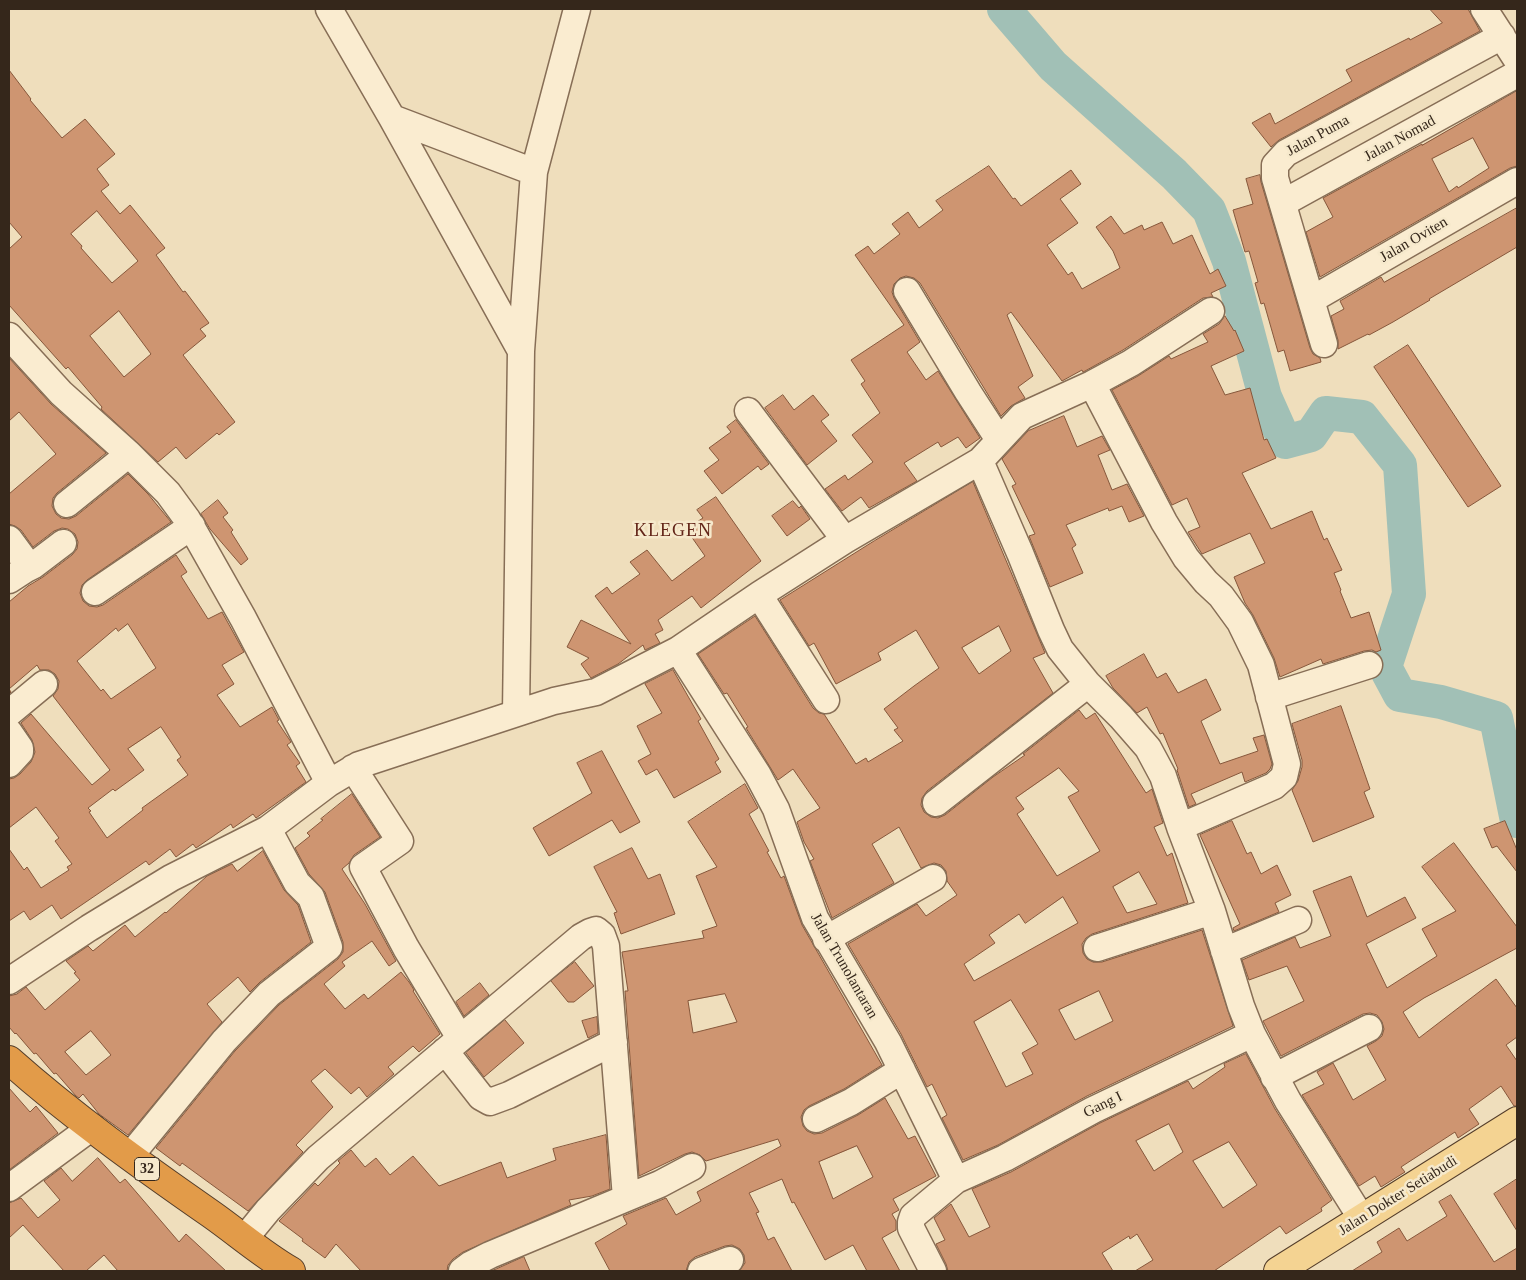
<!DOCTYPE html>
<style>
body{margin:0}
#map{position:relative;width:1526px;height:1280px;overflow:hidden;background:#efdebc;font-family:"Times New Roman",serif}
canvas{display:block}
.frame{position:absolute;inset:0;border:10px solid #35271b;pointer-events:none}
</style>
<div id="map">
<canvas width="1526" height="1280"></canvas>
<div class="frame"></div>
</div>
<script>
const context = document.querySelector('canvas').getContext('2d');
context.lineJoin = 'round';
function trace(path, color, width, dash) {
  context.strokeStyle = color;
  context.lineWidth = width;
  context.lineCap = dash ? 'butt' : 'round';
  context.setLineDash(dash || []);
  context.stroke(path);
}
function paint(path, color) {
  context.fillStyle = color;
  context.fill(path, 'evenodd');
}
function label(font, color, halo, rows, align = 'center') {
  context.font = font + ' "Times New Roman",serif';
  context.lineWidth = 5;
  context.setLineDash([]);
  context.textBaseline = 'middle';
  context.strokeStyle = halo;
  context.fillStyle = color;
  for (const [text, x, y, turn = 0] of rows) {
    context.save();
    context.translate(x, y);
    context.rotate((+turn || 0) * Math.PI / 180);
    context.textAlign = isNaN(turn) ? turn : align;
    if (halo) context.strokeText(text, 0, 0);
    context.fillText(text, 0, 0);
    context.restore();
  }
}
trace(new Path2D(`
 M1004,9L1053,66L1174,174L1209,210L1229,261L1265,397L1285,442L1311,435L1326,413L1362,417L1400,465L1409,594L1385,667L1400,695L1441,702L1496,718L1517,821`), '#a1c0b6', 34);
const building = new Path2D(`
 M1430,9H1468L1480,31L1279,140L1271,147L1252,123L1270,113L1275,124L1352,81L1346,70L1409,38L1410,40L1442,23Z
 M9,70L31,99L30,100L62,138L85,119L115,154L97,169L109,185L101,191L120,214L130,205L165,248L156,255L183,292L185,291L209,323L200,329L206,336L183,355L235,422L219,435L217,433L186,459L176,447L158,462L101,409L102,407L68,367L66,369L9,305V249L22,237L9,222ZM97,211L138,261L112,283L81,248L82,246L71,234ZM119,311L151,354L124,377L90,336Z
 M1517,91V166L1510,168L1320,277L1306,232L1333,217L1323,198L1422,144V145ZM1473,138L1489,168L1458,188L1457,186L1449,192L1432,159Z
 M989,166L1013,199L1015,198L1021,206L1071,170L1081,184L1060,199L1078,223L1047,245L1068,275L1072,272L1082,289L1120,268L1113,251L1096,227L1111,216L1124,234L1142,225L1144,230L1162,222L1173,244L1192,235L1210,274L1218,269L1226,286L1211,293L1213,297L1203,298L1123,350L1085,371L1083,372L1082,370L1062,381L1011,312L1007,315L1033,376L1018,387L1025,398L1011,406L1001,416L920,283L914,278L906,276L900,278L894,284L892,292L894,298L920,342L907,352L926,380L938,371L980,438L966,448L958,437L941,447L938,442L904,463L917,481L869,508L861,497L842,511L825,489L845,475L848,480L873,462L852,435L880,413L861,384L865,381L851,360L904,325L855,255L868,246L874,254L900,234L892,224L908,212L919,228L943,210L936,201Z
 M1260,175L1261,182L1310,348L1313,354L1320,358L1321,362L1290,371L1284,350L1278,352L1264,303L1261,304L1255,283L1258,282L1249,251L1245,252L1233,210L1253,204L1246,179Z
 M1517,208V247L1429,299L1430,300L1393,322L1369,335L1368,334L1338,349V340L1331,316L1344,309L1340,301L1381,277L1384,282Z
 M1225,316L1234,331L1235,330L1244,351L1211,366L1225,395L1250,388L1264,440L1267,439L1276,458L1242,473L1271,529L1312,511L1324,540L1327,538L1342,570L1334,573L1341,590L1340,591L1351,618L1369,612L1381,650L1376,652L1372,650L1364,651L1323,664L1321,659L1280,677L1274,658L1253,615L1245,603L1234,577L1265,563L1250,533L1202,554L1188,532L1200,527L1187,498L1172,505L1112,390L1138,376L1169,356L1171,359L1208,342L1203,334L1219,324Z
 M1408,345L1501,486L1468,507L1374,367Z
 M9,358L51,404L106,453L57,493L53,498L52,506L56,514L61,518L69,519L76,516L128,474L148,494L171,522L87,580L82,585L80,593L83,601L89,606L97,607L103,605L176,555L187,572L181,576L208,619L222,612L244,652L222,665L234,684L217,695L240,727L272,707L279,720L277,721L291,742L287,745L300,763L296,766L306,782L256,818L253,814L233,828L231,824L196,848L193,844L176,857L170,849L149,865L146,861L61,919L52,905L30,920L24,911L9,921V849L24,870L27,867L41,888L69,870L67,867L72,864L55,841L59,838L36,807L9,828V779L14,778L20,774L31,762L35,752L32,740L21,723L31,714L92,785L110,770L53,696L58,689L59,681L55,674L49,670H40L37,665L9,689L11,692L9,694V602L28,586L43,577L72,555L77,549L78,542L75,534L68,529L62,528L54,531L33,547L21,530L15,526L9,524V494L56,454L19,412L9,421ZM128,624L156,668L111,699L103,689L101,691L77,661L116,628L118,631ZM161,727L181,757L177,760L188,775L142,808L143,810L107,838L89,812L91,811L88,808L113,789L115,791L144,770L128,749Z
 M783,395L794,410L813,395L829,415L821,421L837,441L807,465L765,408Z
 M1064,416L1077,447L1102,436L1110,450L1098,455L1112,490L1127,484L1144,516L1129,522L1122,506L1109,511L1108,508L1066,525L1076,545L1072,548L1083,573L1050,587L1029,536L1035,534L1012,486L1016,484L1002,459L1028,431Z
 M736,420L769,464L761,470L758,466L722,494L704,471L719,460L709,448L731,432L727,427Z
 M973,482L1045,653L1033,658L1053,693L927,791L922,798L921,805L924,812L931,817L938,818L945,815L993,777L1025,755L1023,754L1079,710L1086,719L1095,713L1146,793L1152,789L1163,823L1154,827L1167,856L1172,853L1188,903L1092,934L1086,938L1082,944L1083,953L1087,959L1093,962H1102L1202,930L1233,1026L1087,1096L998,1145L963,1160L942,1118L947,1115L932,1084L927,1087L901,1034L848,944L917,904L926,916L957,895L947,881L946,871L941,865L934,863L921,868L899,827L872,844L894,883L832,918L810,861L814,859L804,842L797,822L820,808L793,769L778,780L746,728L748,727L727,693L724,694L698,654L755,616L813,708L819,713L824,714L856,764L866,758L868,762L903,741L894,730L898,728L884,709L914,686L939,668L916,630L878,653L881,660L836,684L814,643L809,646L780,600L874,541ZM999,626L1011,651L979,674L962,648ZM1059,768L1079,791L1068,797L1100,851L1057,876L1017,814L1024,809L1016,798ZM1139,872L1157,904L1127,913L1113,887ZM1063,897L1078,923L974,981L964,964L995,943L989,935L1019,914L1025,923ZM1099,991L1113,1021L1075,1040L1059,1010ZM1011,1000L1038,1044L1022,1053L1033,1074L1006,1087L974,1022Z
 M716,497L761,561L701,608L692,596L658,620L663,630L655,634L660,643L645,650L643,645L618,664L591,678L581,664L589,658L567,647L581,620L631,644L595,596L607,587L612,594L640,574L630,562L647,550L672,581L705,556L686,529L703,518L697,510Z
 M218,500L228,513L223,517L233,530L231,532L248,559L241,565L210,529L201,514Z
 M793,501L799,508L801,506L810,519L787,536L772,516Z
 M1144,654L1157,678L1166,673L1178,693L1206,679L1221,710L1201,721L1220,764L1258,751L1253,738L1264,735L1272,764L1270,769L1266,773L1245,782L1242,772L1191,794L1196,804L1189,807L1177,770L1178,769L1163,733L1160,734L1147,707L1137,713L1113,688L1106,676Z
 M673,670L701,719L698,721L719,759L715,762L721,772L674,798L657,769L646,775L638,761L651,754L637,726L662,713L645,684Z
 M1341,706L1370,789L1364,792L1374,817L1313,842L1292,790L1298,781L1302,767V760L1292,724Z
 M602,751L640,822L620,833L612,820L549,856L533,828L592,793L577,763Z
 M745,784L758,808L749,814L769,851L767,852L781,878L784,876L802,925L882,1065L844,1089L809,1106L804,1110L801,1117L803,1126L807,1131L814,1134L822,1133L858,1115L885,1098L908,1139L915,1136L936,1176L893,1199L899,1210L892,1214L896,1221V1230L882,1238L900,1271H867L853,1245L825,1260L794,1202L792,1203L782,1179L749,1193L759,1212L756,1213L768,1240L774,1237L792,1271H739L745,1263L744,1255L740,1249L732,1245L725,1246L695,1257L689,1262L686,1271H610L595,1243L627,1224L623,1216L666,1198L676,1215L701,1201L697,1192L781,1146L778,1139L706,1161L700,1155L692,1152L685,1154L639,1176L625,991H628L622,952L704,938L702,931L717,926L696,876L717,867L688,822ZM725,994L737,1022L693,1033L688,1001ZM857,1146L873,1177L833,1199L819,1162Z
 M352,794L380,837L354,855L349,863L342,869L365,904L396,961L389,966L372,941L342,962L345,966L324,984L345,1009L364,994L368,999L401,972L409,982L414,990L413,991L440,1034L419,1052L413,1046L388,1067L394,1074L367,1097L359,1087L351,1094L325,1069L311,1081L333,1107L296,1145L303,1152L248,1211L182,1163L180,1166L156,1148L235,1051L279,1005L338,959L343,952V942L325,892L309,874L295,848L310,836L307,833L323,820L321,819Z
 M1232,821L1247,854L1251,852L1261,874L1277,865L1291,895L1275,903L1279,912L1234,931L1233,928L1240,924L1200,835Z
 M1505,821L1517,850V872L1497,846L1492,848L1484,829Z
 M1454,843L1517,927V948L1424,998L1403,1012L1419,1038L1496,979L1517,1008V1037L1506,1045L1517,1061V1106H1514L1501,1086L1469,1109L1479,1124L1458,1138L1455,1132L1401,1167L1405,1172L1381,1187L1375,1176L1359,1186L1302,1095L1324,1084L1317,1072L1333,1063L1353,1100L1386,1080L1367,1046L1376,1041L1382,1036L1384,1029L1382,1022L1377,1015L1370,1013L1363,1014L1281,1056L1263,1021L1304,1001L1287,966L1249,980L1242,960L1295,937L1300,948L1331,936L1313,891L1351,876L1367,917L1405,897L1416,918L1366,944L1387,988L1437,956L1422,929L1456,911L1422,867Z
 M632,848L648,879L660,874L675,914L621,934L614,913L617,912L594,867Z
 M263,851L284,890L298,905L311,942L260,982L250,992L238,977L207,1004L222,1022L128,1135L99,1114L83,1094L79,1098L76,1096L56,1073L54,1074L36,1053L34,1054L16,1033L15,1034L9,1027V996L17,994L26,987L45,1010L80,980L74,973L76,972L66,961L88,946L93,951L125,925L135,937L165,912L166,913L207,876L232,864L237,871ZM91,1031L111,1055L86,1075L65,1052Z
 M575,962L594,986L574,1002H568L551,981Z
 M480,983L489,995L464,1016L456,1002Z
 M597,1017L598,1033L588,1038L582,1021Z
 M505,1020L524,1043L484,1077L466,1053Z
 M1246,1054L1275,1109L1332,1200L1321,1208L1322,1211L1286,1234L1280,1226L1214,1271H1135L1153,1260L1137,1234L1130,1239L1129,1236L1102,1253L1113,1271H948L946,1264L936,1244L945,1240L934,1218L951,1204L969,1237L990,1227L972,1189L1011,1172L1100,1123L1188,1081L1193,1089L1225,1067L1224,1064ZM1169,1124L1183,1152L1154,1171L1136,1141ZM1229,1142L1257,1185L1223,1208L1193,1161Z
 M9,1088L30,1112L36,1106L58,1133L9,1170Z
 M606,1135L610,1189L592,1196L569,1200L571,1205L463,1252L453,1259L448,1265L447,1271H361L336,1244L325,1258L302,1241L303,1239L279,1221L315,1183L318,1186L340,1163L338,1161L351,1150L365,1167L376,1158L390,1175L413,1156L439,1186L501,1162L507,1178L556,1160L553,1149Z
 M98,1158L120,1183L125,1179L179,1242L186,1234L226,1271H118L104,1255L86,1271H64L23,1225L9,1238V1203L21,1198L38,1218L60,1200L44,1181L61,1168L72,1181Z
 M1517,1179V1231L1494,1194Z
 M1451,1195L1494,1262L1517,1248V1271H1352L1382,1252L1377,1242L1399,1228L1407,1241L1447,1216L1439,1202Z
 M524,1257L530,1271H491L496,1269Z`);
paint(building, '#ce9571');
trace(building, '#86573b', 1);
const minor = new Path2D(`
 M329,9L392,118L521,351
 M1484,9L1517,60
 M392,118L534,172
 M1283,203L1517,74
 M907,291L968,392L999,440
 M1311,300L1517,181
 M9,336L61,393L129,454L168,493L187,519L243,618L329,783
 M1324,344L1275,178V165L1286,153L1502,36
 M1092,384L1164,522L1186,558L1206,582L1221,596L1240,622L1261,665L1287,764L1284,777L1274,786L1180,827
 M748,411L845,540
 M980,461L1020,553L1051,630L1060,649L1088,684L1121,717L1148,748L1163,776L1180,827L1212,911L1241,1006L1252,1034L1288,1101L1362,1219
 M67,504L129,454
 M9,539L23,558L26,569L9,580
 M26,569L34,565L63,543
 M95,592L192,526
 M759,595L826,700
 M678,650L758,775L776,809L815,918L888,1042L956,1180
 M1269,697L1369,665
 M9,713L44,684
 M516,713L521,351L534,172L577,9
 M9,732L20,748V752L9,764
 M353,768L400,841L363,867L406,948L460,1038
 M936,803L1088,684
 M826,939L933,878
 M1097,948L1212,911
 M1224,951L1298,920
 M9,981L89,928L171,878L268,829L329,783L359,765L554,701L596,692L678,650L759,595L845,540L980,461L1022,416L1092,384L1131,363L1211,311
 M445,1051L481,1097L490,1102L509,1095L614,1042
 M1274,1077L1369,1028
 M816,1119L851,1102L902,1070
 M130,1156L224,1041L269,994L329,947L311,897L297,883L268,829
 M9,1188L92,1127
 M245,1238L268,1210L318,1158L581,937L590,932L596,930L602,935L606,946L626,1198
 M462,1271L470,1265L490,1255L660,1184L692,1167
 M701,1271L730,1260
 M933,1271L911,1228V1222L913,1216L956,1180L1005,1158L1093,1110L1252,1034`);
const major = new Path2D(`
 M1278,1271L1517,1121`);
const highway = new Path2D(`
 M9,1060C72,1116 142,1166 211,1214C238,1233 263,1255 291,1271`);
trace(minor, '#876e56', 29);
trace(major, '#543d2a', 30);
trace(highway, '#543d2a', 30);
trace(minor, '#faecd0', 26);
trace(major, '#f4d392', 28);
trace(highway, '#e29b49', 28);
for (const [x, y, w] of [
 [147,1169,25]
]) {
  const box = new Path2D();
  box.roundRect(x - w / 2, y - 11.5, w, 23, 4);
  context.fillStyle = '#f6e9cc';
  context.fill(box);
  trace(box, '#35271b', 1);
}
label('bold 14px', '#35271b', null, [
 ["32",147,1169]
]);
label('15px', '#35271b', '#f6e9cc', [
 ["Jalan Puma",1318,136,-29],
 ["Jalan Nomad",1400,139,-29],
 ["Jalan Oviten",1414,240,-30],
 ["Jalan Trunolantaran",844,966,60],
 ["Gang I",1103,1105,-26],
 ["Jalan Dokter Setiabudi",1398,1196,-32]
]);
context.letterSpacing = '1px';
label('18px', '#632619', '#f6e9cc', [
 ["KLEGEN",673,531]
]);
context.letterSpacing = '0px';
</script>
